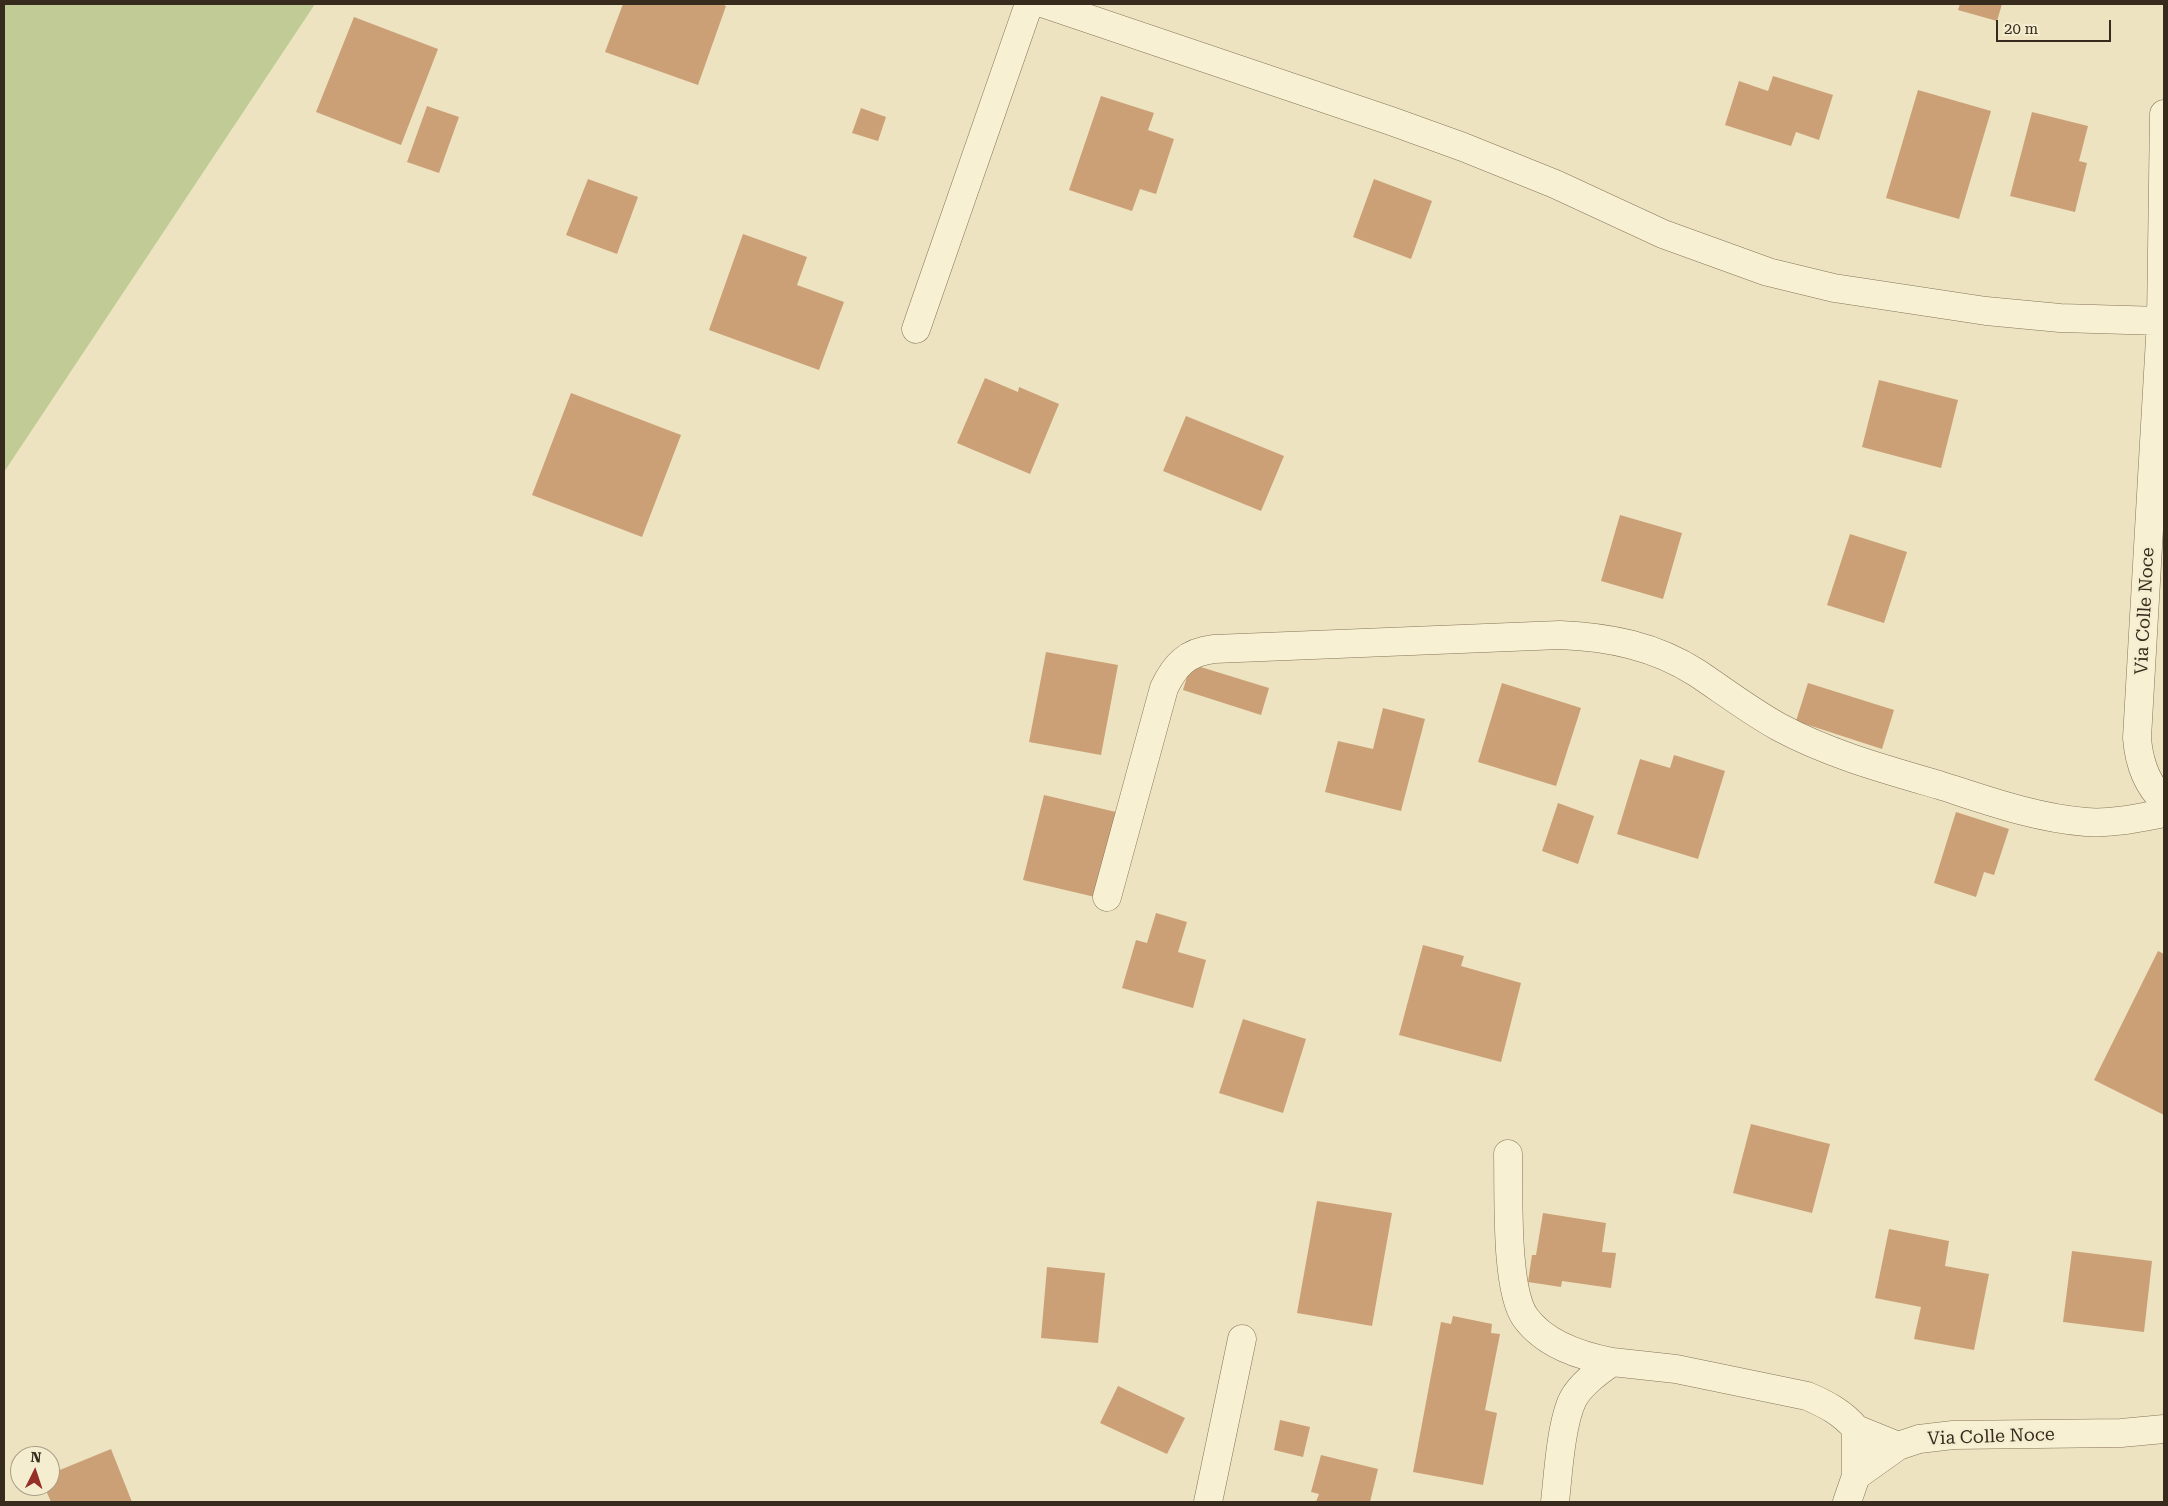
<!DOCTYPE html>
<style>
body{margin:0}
#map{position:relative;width:2168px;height:1506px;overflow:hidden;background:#ede3c0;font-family:"Roboto Serif",serif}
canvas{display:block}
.frame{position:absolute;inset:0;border:5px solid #362b1d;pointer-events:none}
.north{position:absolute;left:10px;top:1446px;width:50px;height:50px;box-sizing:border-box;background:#f5edd0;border:1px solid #a99f88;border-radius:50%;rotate:4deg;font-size:14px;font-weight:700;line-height:20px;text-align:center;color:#362b1d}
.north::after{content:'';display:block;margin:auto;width:18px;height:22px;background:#953029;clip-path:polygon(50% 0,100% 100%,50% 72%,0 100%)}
.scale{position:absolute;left:1996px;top:20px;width:115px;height:22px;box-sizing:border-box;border:2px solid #362b1d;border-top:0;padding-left:6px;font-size:15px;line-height:18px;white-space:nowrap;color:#362b1d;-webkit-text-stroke:4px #f5edd0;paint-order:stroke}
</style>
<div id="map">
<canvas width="2168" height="1506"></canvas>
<div class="frame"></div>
<div class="north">N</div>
<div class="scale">20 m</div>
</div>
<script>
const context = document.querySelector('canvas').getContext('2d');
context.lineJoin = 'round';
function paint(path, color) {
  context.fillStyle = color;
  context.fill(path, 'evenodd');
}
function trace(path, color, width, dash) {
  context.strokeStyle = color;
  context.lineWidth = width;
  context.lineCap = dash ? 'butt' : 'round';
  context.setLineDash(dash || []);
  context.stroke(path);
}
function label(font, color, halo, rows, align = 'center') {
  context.font = font + ' "Roboto Serif",serif';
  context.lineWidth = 5;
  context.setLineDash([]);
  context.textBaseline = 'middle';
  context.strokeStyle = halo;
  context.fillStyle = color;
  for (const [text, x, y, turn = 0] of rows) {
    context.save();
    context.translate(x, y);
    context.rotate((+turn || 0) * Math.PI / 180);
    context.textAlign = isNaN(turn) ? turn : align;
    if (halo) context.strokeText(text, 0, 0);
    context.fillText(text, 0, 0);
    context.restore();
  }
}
paint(new Path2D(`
 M4,4H315L4,472Z`), '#c1cb95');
paint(new Path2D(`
 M623,4H721L726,6L698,85L605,52Z
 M1960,4H2002L1997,21L1958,10Z
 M354,17L438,49L401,145L316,112Z
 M1773,76L1833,95L1819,140L1796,132L1791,146L1725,125L1739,81L1768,91Z
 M1918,90L1991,111L1959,219L1886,198Z
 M1101,96L1154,113L1148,130L1174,139L1156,194L1140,189L1132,211L1069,190Z
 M427,106L459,117L439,173L407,162Z
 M861,108L886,117L878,141L852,133Z
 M2032,112L2088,126L2079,161L2087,163L2075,212L2010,196Z
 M588,179L638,197L617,254L566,235Z
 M1374,179L1432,201L1411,259L1353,237Z
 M743,234L807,257L797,285L844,302L819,370L709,330Z
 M985,378L1018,392L1019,387L1059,404L1030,474L957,443Z
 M1879,380L1958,400L1941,468L1862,447Z
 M571,393L681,435L642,537L532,495Z
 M1186,416L1284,456L1261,511L1163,471Z
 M1620,515L1682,533L1663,599L1601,581Z
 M1850,534L1907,552L1884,623L1827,605Z
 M1046,652L1118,665L1101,755L1029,742Z
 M1191,664L1269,688L1261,715L1183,690Z
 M1502,683L1581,708L1556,786L1478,762Z
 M1808,683L1894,710L1882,749L1796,721Z
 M1383,708L1425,719L1401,811L1325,792L1338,741L1373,749Z
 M1674,755L1725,771L1698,859L1617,834L1640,759L1670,768Z
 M1044,795L1116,812L1095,897L1023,880Z
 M1558,803L1594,816L1578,864L1542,851Z
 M1956,812L2009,829L1994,875L1984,872L1976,897L1934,883Z
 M1156,913L1187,922L1178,952L1206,960L1193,1008L1122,988L1136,940L1147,943Z
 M1423,945L1464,956L1461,966L1521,983L1501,1062L1399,1035Z
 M2158,951L2164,954V1115L2094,1080Z
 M1243,1019L1306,1039L1283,1113L1219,1093Z
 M1751,1124L1830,1144L1812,1213L1733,1193Z
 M1317,1201L1392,1213L1372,1326L1297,1313Z
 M1543,1213L1606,1223L1602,1252L1616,1253L1611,1288L1562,1281L1561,1287L1528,1282L1532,1255H1536Z
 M1889,1229L1949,1241L1945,1266L1989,1274L1974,1350L1914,1339L1921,1307L1875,1298Z
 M2072,1251L2152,1261L2144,1332L2063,1322Z
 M1047,1267L1105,1273L1098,1343L1041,1338Z
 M1453,1316L1492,1324L1491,1333L1500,1334L1485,1410L1497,1413L1483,1485L1413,1472L1441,1322L1451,1324Z
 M1118,1386L1185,1418L1167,1454L1100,1423Z
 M1280,1420L1310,1427L1303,1457L1274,1450Z
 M111,1449L132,1502H51L44,1486H50V1474Z
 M1321,1455L1378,1469L1370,1502H1316L1319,1494L1311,1492Z`), '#cba076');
const minor = new Path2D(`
 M1045,4L1391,121L1463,147L1555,184L1663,234L1768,272L1834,288L1986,311L2060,318L2161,321
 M2164,114L2161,321L2137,738C2139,763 2146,784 2164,801
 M916,329L1029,4
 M1107,897L1164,688C1175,665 1187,652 1214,649L1560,635C1609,637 1655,646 1697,673C1724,691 1750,711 1779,727C1829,754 1884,769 1939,785C1986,800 2035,818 2086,822C2112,824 2138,818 2164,813
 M1508,1154C1509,1193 1505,1288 1525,1317C1545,1345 1581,1356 1612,1362
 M1856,1476V1429L1898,1446
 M1208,1502L1242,1339
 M1555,1502C1558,1475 1561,1423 1573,1399C1581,1384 1598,1372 1612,1362L1676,1369L1807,1396C1826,1404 1843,1413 1856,1429
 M1847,1502L1856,1476L1898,1446L1919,1439L1953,1435L2121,1433L2164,1429`);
trace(minor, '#867458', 29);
trace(minor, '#f8f0d3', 28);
label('18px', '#362b1d', '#f5edd0', [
 ["Via Colle Noce",2145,611,-87],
 ["Via Colle Noce",1991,1437,-2]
]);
</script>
